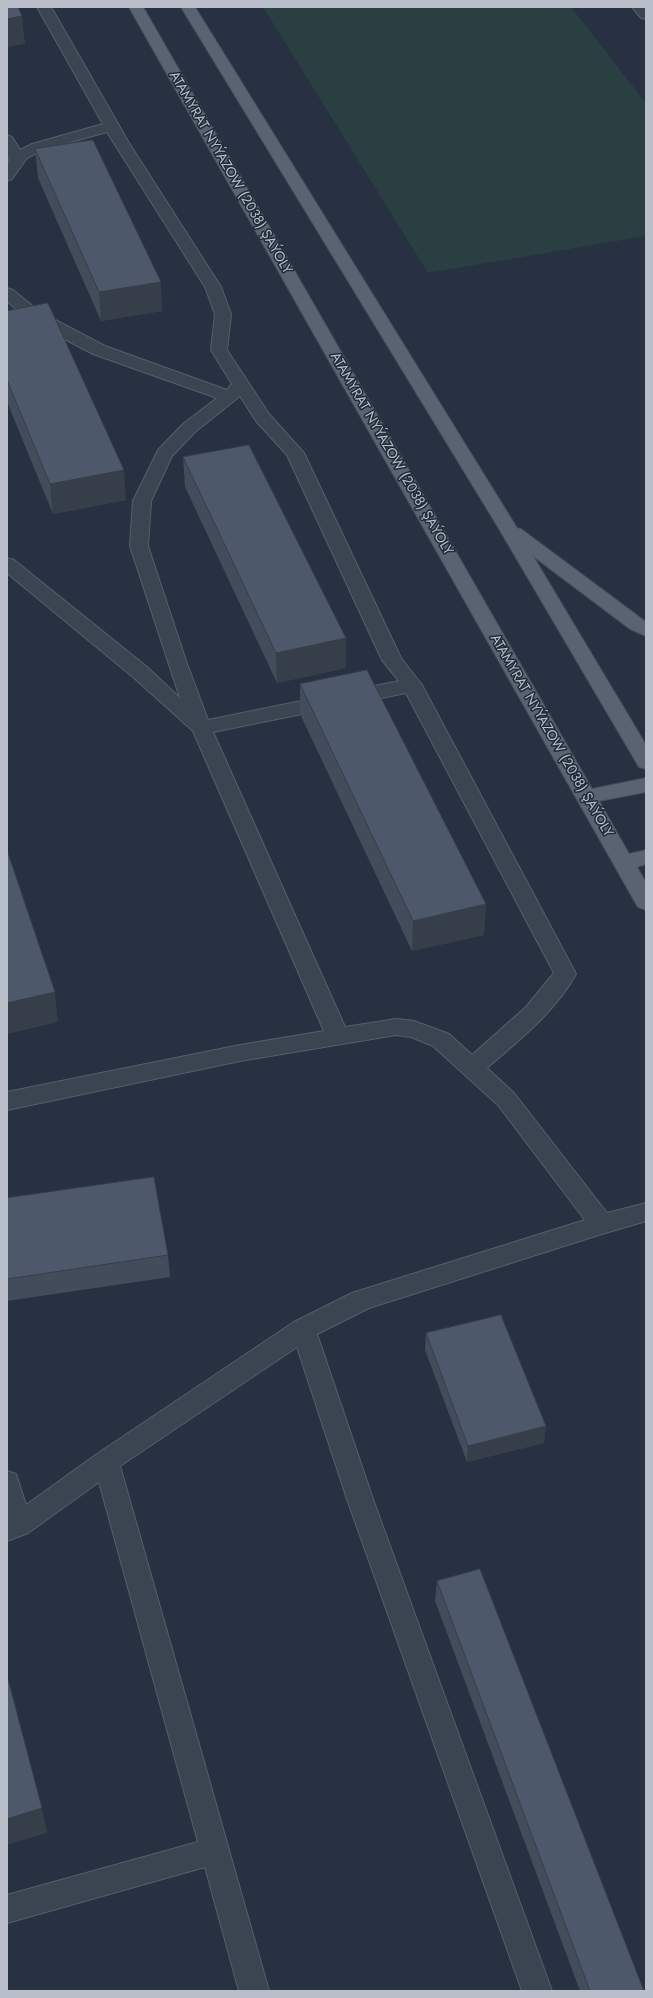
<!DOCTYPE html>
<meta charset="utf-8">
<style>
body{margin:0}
#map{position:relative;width:653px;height:1998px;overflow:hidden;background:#273141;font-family:Jost,sans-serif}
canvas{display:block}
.frame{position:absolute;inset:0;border:8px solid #b8bfcb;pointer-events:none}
</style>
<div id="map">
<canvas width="653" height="1998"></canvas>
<div class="frame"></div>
</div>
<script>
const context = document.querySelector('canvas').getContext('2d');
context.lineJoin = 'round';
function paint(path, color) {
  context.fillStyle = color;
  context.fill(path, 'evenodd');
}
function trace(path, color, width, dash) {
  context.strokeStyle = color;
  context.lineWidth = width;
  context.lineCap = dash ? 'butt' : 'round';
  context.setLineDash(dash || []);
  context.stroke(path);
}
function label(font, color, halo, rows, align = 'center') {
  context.font = font + ' Jost,sans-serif';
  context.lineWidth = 3;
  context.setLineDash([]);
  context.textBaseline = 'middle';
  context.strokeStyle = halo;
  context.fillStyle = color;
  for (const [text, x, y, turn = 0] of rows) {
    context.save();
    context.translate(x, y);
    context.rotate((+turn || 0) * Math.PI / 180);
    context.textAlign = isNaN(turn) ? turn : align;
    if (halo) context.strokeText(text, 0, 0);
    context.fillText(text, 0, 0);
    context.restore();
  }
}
paint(new Path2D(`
 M263,7H571L646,103V236L428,273Z`), '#293f42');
const minor = new Path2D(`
 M37,7H51L129,143L221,287L231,314L227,350L269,414L304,453L401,658L422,685L576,974C555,1012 519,1040 487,1068L514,1093L607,1213L646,1203V1221L602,1234L369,1308L317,1334L374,1502L552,1991H522L348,1502L297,1347L120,1466L269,1991H239L205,1867L7,1923V1895L198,1842L99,1482L28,1533L7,1541V1471L16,1474L26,1505L97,1454L294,1322L352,1293L585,1220L498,1105L433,1046L411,1037L396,1035L240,1061L7,1110V1092L240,1045L324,1031L193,731L133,677L7,573V558L14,560L147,667L180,698L130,546L133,501L158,450L183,424L217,398L93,354L28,320L7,301V288L13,290L40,312L105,346L227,390L232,384L211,350L215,314L205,287L107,132L42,150L27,158L12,179L7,181V165L10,160L7,154V135L12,137L20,150L32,144L103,124ZM240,396L256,421L287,455L382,660L399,681L208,720L186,661L148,546L151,501L172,456L195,432ZM406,693L554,973L526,1007L472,1055L449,1034L414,1021L396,1019L345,1027L213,732Z
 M632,7H646V19L641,18Z`);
const major = new Path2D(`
 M129,7H143L592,789L646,778V792L599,801L629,854L646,850V864L637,867L646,883V910L638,907L635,902Z
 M181,7H195L517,528L521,529L646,622V636L630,629L533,556L646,745V769L639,767L498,527Z`);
trace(minor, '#565f6b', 2);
trace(major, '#454d5a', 2);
paint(minor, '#3b4451');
paint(major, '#596371');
paint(new Path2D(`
 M35,149L162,311L101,321L38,178Z
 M7,311L126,500L53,514L7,402Z
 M183,457L346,668L277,683L185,487Z
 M300,684L484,935L412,951L300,714Z
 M7,1198L168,1255L170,1277L7,1301Z
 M426,1333L546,1426L544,1443L467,1462L425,1350Z
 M437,1581L644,1991H580L435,1601Z`), '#424c5b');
paint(new Path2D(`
 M22,16L25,44L7,47V19Z
 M161,282L162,311L101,321L99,292Z
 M124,470L126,500L53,514L50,484Z
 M346,638V668L277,683L276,653Z
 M486,904L484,935L412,951L413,921Z
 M55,992L58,1022L7,1034V1003Z
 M546,1426L544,1443L467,1462L468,1446Z
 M42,1808L47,1833L7,1845V1819Z`), '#363e4a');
const building = new Path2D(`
 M7,7H18L22,16L7,19Z
 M93,140L161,282L99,292L35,149Z
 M48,303L124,470L50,484L7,380V311Z
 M249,445L346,638L276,653L183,457Z
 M367,670L486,904L413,921L300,684Z
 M7,850L55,992L7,1003Z
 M154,1177L168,1255L7,1279V1198Z
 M501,1315L546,1426L468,1446L426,1333Z
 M480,1569L644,1991H590L437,1581Z
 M7,1675L42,1808L7,1819Z`);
paint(building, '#4d586a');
trace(building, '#363e4a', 1);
label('14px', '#b8bfcb', '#202936', [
 ["ATAMYRAT NYÝAZOW (2038) ŞAÝOLY",230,173,60],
 ["ATAMYRAT NYÝAZOW (2038) ŞAÝOLY",391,454,60],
 ["ATAMYRAT NYÝAZOW (2038) ŞAÝOLY",551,736,60]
]);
</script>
